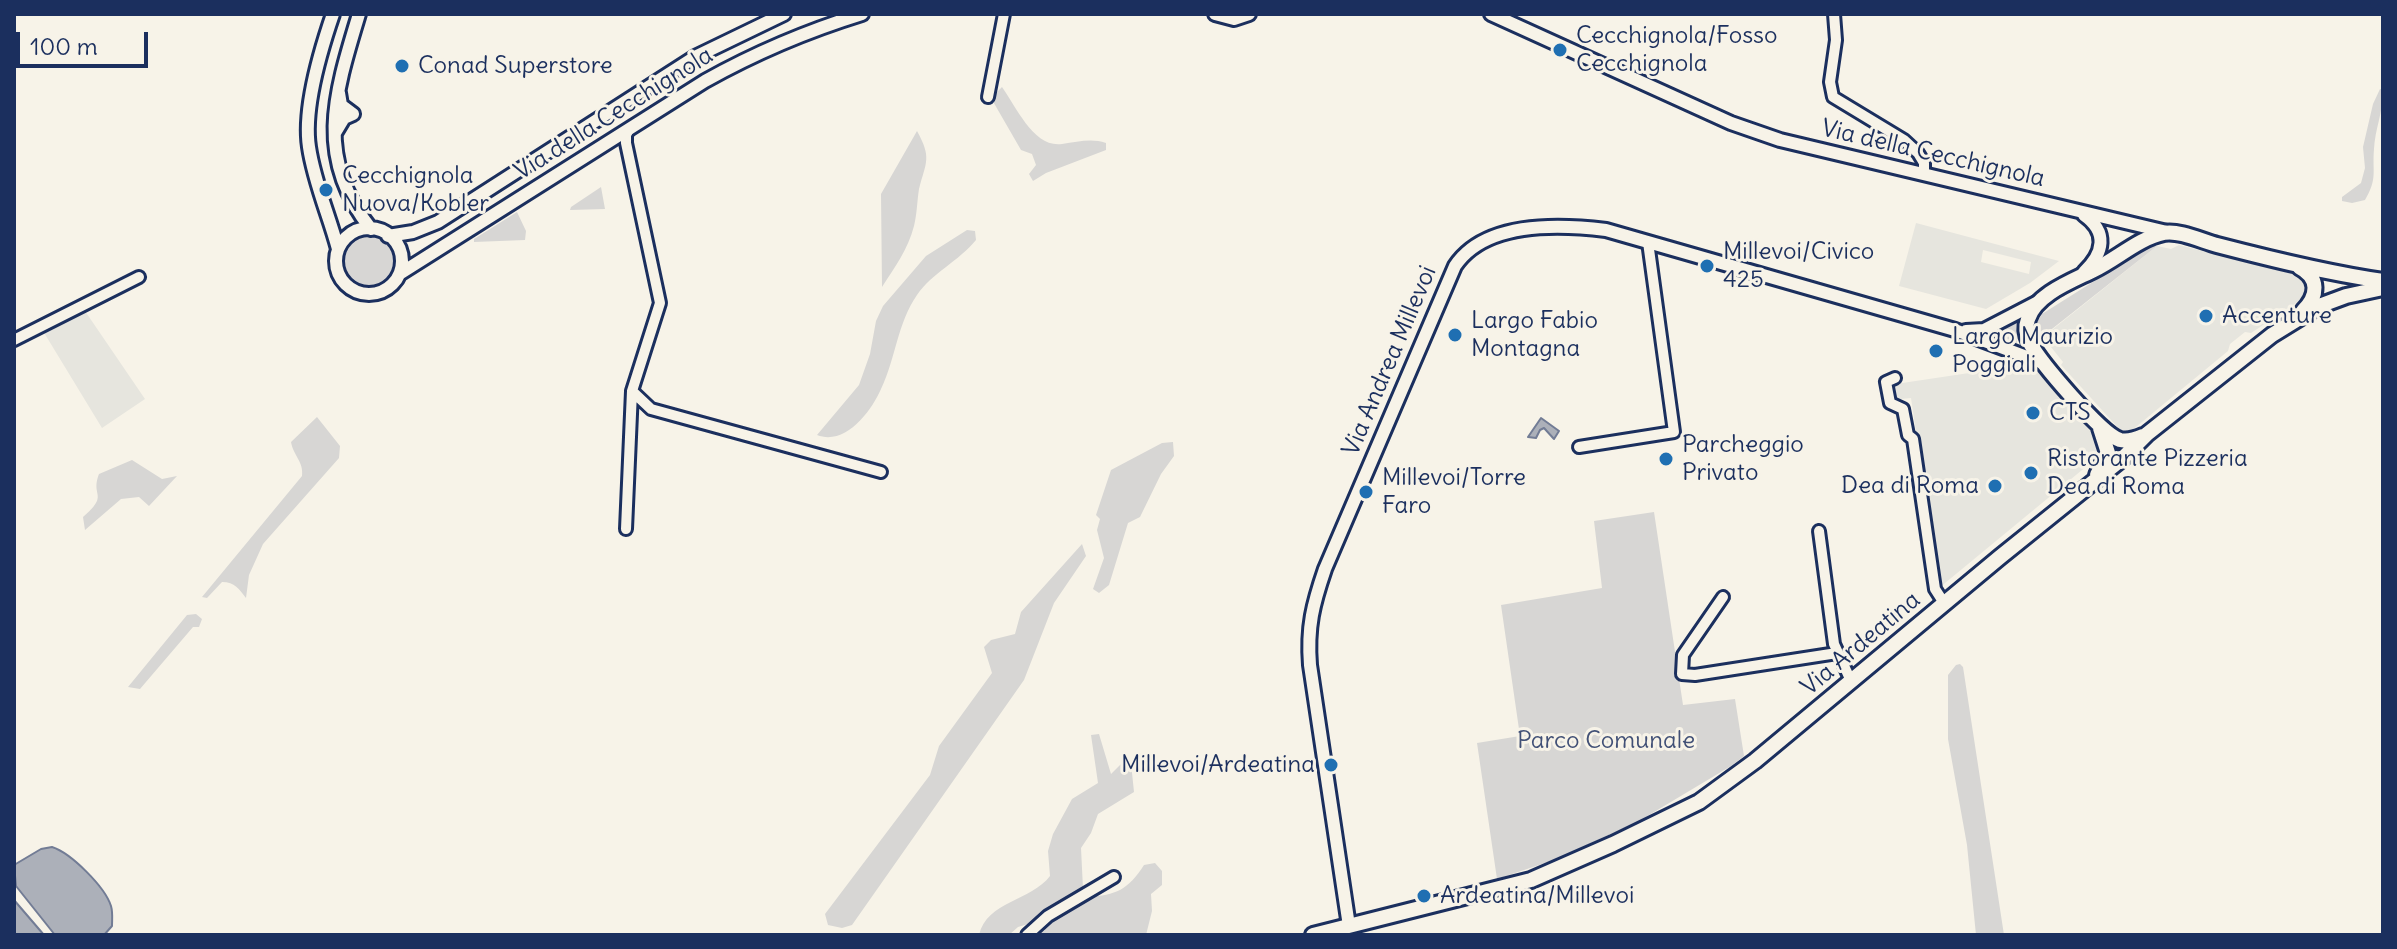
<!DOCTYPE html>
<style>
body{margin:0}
#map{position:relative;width:2397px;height:949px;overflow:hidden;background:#f7f3e8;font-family:Delius,sans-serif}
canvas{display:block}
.frame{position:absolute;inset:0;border:16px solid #1b2f5e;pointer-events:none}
.scale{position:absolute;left:16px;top:32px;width:132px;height:36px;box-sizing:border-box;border:4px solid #1b2f5e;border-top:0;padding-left:10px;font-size:24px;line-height:28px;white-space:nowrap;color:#1b2f5e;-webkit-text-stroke:6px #f7f3e8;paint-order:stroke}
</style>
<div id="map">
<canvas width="2397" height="949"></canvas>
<div class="frame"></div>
<div class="scale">100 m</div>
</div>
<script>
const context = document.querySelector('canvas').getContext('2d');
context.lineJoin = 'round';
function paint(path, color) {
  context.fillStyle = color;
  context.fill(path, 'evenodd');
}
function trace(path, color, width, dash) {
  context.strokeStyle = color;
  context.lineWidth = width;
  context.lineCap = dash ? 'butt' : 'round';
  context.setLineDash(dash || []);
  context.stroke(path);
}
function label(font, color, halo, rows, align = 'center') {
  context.font = font + ' Delius,sans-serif';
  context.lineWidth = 6;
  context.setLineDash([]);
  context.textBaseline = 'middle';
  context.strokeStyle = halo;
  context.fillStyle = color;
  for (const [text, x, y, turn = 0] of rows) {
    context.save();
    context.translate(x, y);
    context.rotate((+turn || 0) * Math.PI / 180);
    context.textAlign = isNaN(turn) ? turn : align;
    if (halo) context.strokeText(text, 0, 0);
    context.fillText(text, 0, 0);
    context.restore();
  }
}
paint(new Path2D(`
 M1916,223L2059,261L2030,283L1986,309L1899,286ZM1983,250L2031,262L2029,274L1981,262Z
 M2179,245L2301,276L2309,285L2307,296L2251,333L2245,332L2230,344L2228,351L2131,431L2122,432L2061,365L2063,362L2043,337L2157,246L2171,249Z
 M85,311L145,399L102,428L43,331Z
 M2029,364L2042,373L2098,440L2101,451L2099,456L1939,588L1911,398L1891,400L1889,385Z`), '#e6e5de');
paint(new Path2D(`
 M1002,87C1017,108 1034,148 1062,144C1078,142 1091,138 1106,143V150L1046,173L1033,181L1029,174L1036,165L1032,154L1021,150L991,98Z
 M2380,89L2383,90C2383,113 2375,129 2374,149C2372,172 2378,178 2365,200L2352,203L2342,201V197L2361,183L2365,168L2363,147L2373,104Z
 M917,131C932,158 926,162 919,189C917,202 917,214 914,226C908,249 895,267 882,287L881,194Z
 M601,187L605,209L570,210L571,207Z
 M517,212L526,231L525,240L474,242V239Z
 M967,230L975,231L976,240C959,261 932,273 917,295C897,324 896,358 881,389C871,412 845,446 817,435L859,385L870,354L876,321L883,306L926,256Z
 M343 262a26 26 0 1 1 52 0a26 26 0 1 1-52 0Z
 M2150,246H2157L2038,340L2035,326L2042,314Z
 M2017,320V345L1987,336L2016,319Z
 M317,417L340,446L339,458L263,544L249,575L246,598C239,589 235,582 222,582L207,598L202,597L302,476C304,462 293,455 291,442Z
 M1173,442L1174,456L1161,474L1140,517L1128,523L1109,585L1099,593L1093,589L1104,558L1097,530L1100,519L1096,515L1111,470L1162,443Z
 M132,460L162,479L177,476L149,506L139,497L121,499L85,530L83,517C110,494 90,497 99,474Z
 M1654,512L1683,705L1735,699L1744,756L1731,766L1639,821L1554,860L1497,879L1477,743L1520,736L1501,605L1602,588L1594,521Z
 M1082,544L1086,556L1054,603L1024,680L852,925L842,928L828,925L825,914L930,775L939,746L992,673L984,647L991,640L1015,634L1021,612Z
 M196,614L202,619L199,627H193L140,689L128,687L187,615Z
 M1960,664L1963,667L2004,935H1976L1967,845L1948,739V675L1956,665Z
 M1099,734L1111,774L1126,759L1131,763L1134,792L1098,814L1091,833L1081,848L1083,889L1088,897C1116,895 1128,890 1144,865L1155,863L1162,871V885L1151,894L1152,911L1146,935H1037L1045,930V919L1018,927L1009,935H979C987,901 1031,901 1050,876L1048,851L1053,834L1072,799L1098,783L1091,735Z`), '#d7d6d4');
const water = new Path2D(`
 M1541,418L1559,431L1554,439L1544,428L1540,430L1536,438L1528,437Z
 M52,847C71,853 105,887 111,906C113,913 112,919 112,926L104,935H55L16,886L14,865L41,849Z
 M14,900L44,935H14Z`);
paint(water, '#acb0b9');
trace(water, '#727c95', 2);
const minor = new Path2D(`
 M1834,14L1836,40L1830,82L1833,97L1904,140L1918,153L1924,163V174
 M988,97L1004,14
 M14,340L139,277
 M1895,378L1886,382L1890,403L1903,409L1908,435L1913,439L1935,589L1944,603
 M632,391L651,409L881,472
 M1579,447L1674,432L1648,242
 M626,529L632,391L660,303L626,143V135L629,129
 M1819,531L1834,644L1851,681
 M1723,597L1683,655L1682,674L1695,675L1837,653
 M1027,935L1048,916L1114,877`);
const tertiary = new Path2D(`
 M333,14C320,52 303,108 309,147C314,182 329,215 338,249
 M359,14C335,93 314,158 371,229
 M1215,14L1234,19L1249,14
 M1491,14L1731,123L1780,140L2167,232
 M335,133L344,118L353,114L341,105L339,93
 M2084,215C2108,232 2104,253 2084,272
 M336 261a33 33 0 1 1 66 0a33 33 0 1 1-66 0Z
 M388,236L413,232L438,222L695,57L784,14
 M401,273L705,81C755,53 807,31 862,14
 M1966,331L1984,330L2036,303
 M1349,926L1310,665C1307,627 1313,604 1325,569L1455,266C1485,221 1558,224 1606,230L1955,330L2043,363`);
const secondary = new Path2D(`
 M2299,267C2320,278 2318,296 2303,311
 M2143,436C2136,439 2128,442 2120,440C2101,434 2040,362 2030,343C2026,335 2025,327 2028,319C2036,294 2072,281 2094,270C2117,259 2139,238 2164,233C2179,230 2202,241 2217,245C2271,259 2327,273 2383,281
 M2097,475L2108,453L2100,428
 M1313,935L1531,880L1613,844L1699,802L1755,761L2000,557L2123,458L2147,434L2272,335L2319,306L2346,296L2383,288`);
trace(minor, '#1b2f5e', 16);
trace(tertiary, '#1b2f5e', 18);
trace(secondary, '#1b2f5e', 20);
trace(minor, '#f7f3e8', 10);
trace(tertiary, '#f7f3e8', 12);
trace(secondary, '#f7f3e8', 14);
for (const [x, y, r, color] of [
 [1560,50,8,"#1f6fb2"],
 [402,66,8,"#1f6fb2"],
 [326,190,8,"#1f6fb2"],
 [1707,266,8,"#1f6fb2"],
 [2206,316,8,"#1f6fb2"],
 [1455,335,8,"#1f6fb2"],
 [1936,351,8,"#1f6fb2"],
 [2033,413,8,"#1f6fb2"],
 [1666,459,8,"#1f6fb2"],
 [2031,473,8,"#1f6fb2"],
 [1995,486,8,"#1f6fb2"],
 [1366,492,8,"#1f6fb2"],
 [1331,765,8,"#1f6fb2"],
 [1424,896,8,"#1f6fb2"]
]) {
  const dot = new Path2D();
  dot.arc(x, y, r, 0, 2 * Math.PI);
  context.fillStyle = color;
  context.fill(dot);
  trace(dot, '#f7f3e8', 3);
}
label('24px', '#1b2f5e', '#f7f3e8', [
 ["Cecchignola/Fosso",1576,36],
 ["Cecchignola",1576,64],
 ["Conad Superstore",418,66],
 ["Cecchignola",342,176],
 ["Nuova/Kobler",342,204],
 ["Millevoi/Civico",1723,252],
 ["425",1723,280],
 ["Accenture",2222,316],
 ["Largo Fabio",1471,321],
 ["Montagna",1471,349],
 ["Largo Maurizio",1952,337],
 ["Poggiali",1952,365],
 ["CTS",2049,413],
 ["Parcheggio",1682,445],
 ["Privato",1682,473],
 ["Ristorante Pizzeria",2047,459],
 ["Dea di Roma",2047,487],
 ["Millevoi/Torre",1382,478],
 ["Faro",1382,506],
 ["Dea di Roma",1979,486,"right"],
 ["Millevoi/Ardeatina",1315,765,"right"],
 ["Ardeatina/Millevoi",1440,896]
], 'left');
label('24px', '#1b2f5e', '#f7f3e8', [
 ["Via della Cecchignola",614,114,-32],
 ["Via della Cecchignola",1933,154,13],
 ["Via Andrea Millevoi",1390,361,-67],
 ["Via Ardeatina",1861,644,-40]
]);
label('24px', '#415076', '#f7f3e8', [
 ["Parco Comunale",1606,741]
]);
</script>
